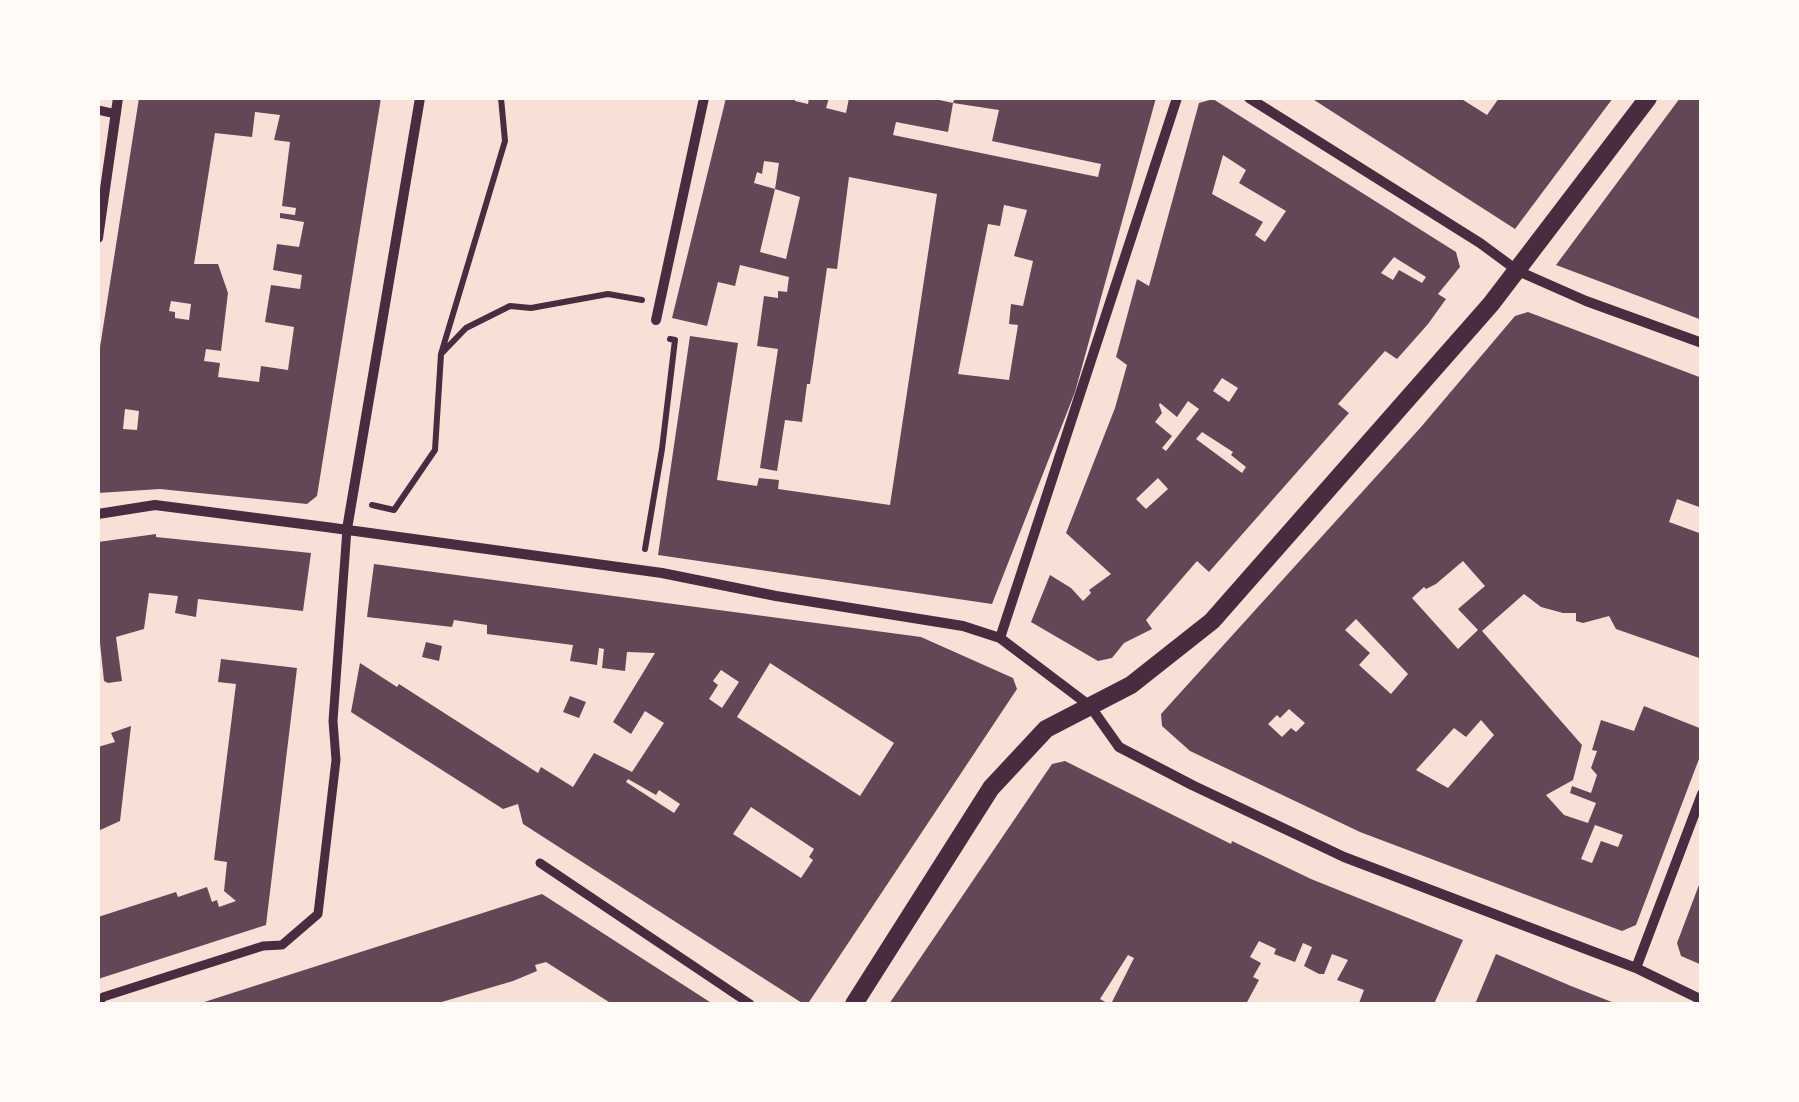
<!DOCTYPE html>
<style>
body{margin:0}
#map{position:relative;width:1799px;height:1102px;overflow:hidden;background:#f7e1d7;font-family:Barlow,sans-serif}
canvas{display:block}
.frame{position:absolute;inset:0;border:100px solid #fffaf5;pointer-events:none}
</style>
<div id="map">
<canvas width="1799" height="1102"></canvas>
<div class="frame"></div>
</div>
<script>
const context = document.querySelector('canvas').getContext('2d');
context.lineJoin = 'round';
function paint(path, color) {
  context.fillStyle = color;
  context.fill(path, 'evenodd');
}
function trace(path, color, width, dash) {
  context.strokeStyle = color;
  context.lineWidth = width;
  context.lineCap = dash ? 'butt' : 'round';
  context.setLineDash(dash || []);
  context.stroke(path);
}
paint(new Path2D(`
 M139,98H381L317,496L307,504L160,489L98,493V360ZM255,112L280,115L274,140L290,142L282,206L296,208L295,215L280,213V218L304,222L299,247L277,244L273,270L302,275L300,289L271,285L265,322L294,327L288,370L261,366L259,382L218,377L220,363L204,361L206,349L221,351L228,293L218,264H194L215,133L252,137ZM171,301L191,304L189,320L175,318V312L169,311ZM125,409L139,411L137,430L123,429Z
 M726,98H795V101L808,104L809,98H829L826,108L846,113L849,98H930L953,103L948,132L896,122L893,135L1098,177L1101,164L992,141L999,110L953,103L955,98H1156L1075,392L992,604L658,555L690,336L738,343L717,480L757,486L759,478L779,480L778,489L890,505L937,194L849,177L837,269L827,268L810,384H807L802,422L785,420L777,471L760,468L778,349L757,346L764,296L778,298V291L787,292L789,277L740,265L735,286L718,282L707,326L672,318ZM764,161L779,163L775,189L754,183L757,172L762,174ZM775,189L800,197L786,259L760,252ZM1004,205L1027,210L1014,256L1033,261L1023,306L1011,304L1009,324L1018,325L1009,380L958,374L988,224L1000,226Z
 M1311,98H1460L1487,115L1499,98H1613L1515,229Z
 M1680,98H1702V320L1556,265Z
 M1213,99L1456,252L1460,267L1438,294L1446,299L1428,324L1397,359L1385,351L1338,404L1349,413L1209,572L1197,561L1146,620L1152,629L1124,643L1112,658L1098,661L1031,622L1050,575L1071,588L1083,601L1091,593L1089,590L1111,574L1066,533L1115,408L1127,365L1116,357L1137,279L1149,286L1199,103ZM1223,155L1246,170L1239,183L1286,211L1265,242L1255,235L1263,222L1212,194ZM1394,257L1426,277L1422,283L1399,270L1393,280L1381,273ZM1222,378L1238,388L1229,402L1213,391ZM1188,401L1199,409L1166,451L1162,448L1172,436L1155,422L1162,413L1159,405L1160,403L1177,417ZM1202,432L1233,452L1231,455L1246,467L1242,473L1196,439ZM1158,478L1168,489L1146,509L1136,499Z
 M1528,312L1702,378V508L1677,499L1669,522L1702,534V659L1616,629L1609,616L1583,623L1576,621V613H1563L1541,607L1524,594L1482,631L1582,745L1573,780L1546,795L1564,815L1588,823L1596,803L1570,793L1572,786L1591,793L1597,775L1591,768L1597,751L1592,750L1601,720L1634,731L1644,706L1702,729V751L1636,925L1622,931L1360,832L1190,751L1162,726L1161,714L1421,427L1515,316ZM1463,561L1485,586L1458,609L1478,630L1458,649L1412,598L1424,587L1426,589L1436,584ZM1356,619L1408,674L1391,694L1359,665L1370,653L1345,630ZM1289,709L1305,723L1296,732L1291,728L1282,737L1268,724L1277,715L1280,718ZM1481,720L1494,735L1448,788L1416,770L1454,728L1466,737ZM1595,825L1623,835L1618,847L1601,841L1592,863L1581,859Z
 M156,534V537L311,553L303,611L198,599L196,617L175,613L178,596L149,593L144,629L116,637L122,681L108,683L104,681L98,624V542Z
 M374,564L921,637L1013,678L1017,689L809,1002L802,1003L523,824L518,804L503,809L351,712L360,663L397,687L399,684L538,773L541,767L573,787L594,753L632,772L664,723L645,711L631,734L613,722L655,653L627,652L625,671L602,668L604,649L599,648L597,665L570,661L573,645L487,634V625L454,620L452,627L367,617ZM770,663L894,743L860,796L737,717ZM721,670L739,682L722,708L709,699L718,685L713,681ZM628,779L656,795L659,790L680,804L674,813L626,782ZM751,807L814,849L809,857L813,860L801,878L733,834Z
 M426,642L442,646L439,661L422,657Z
 M221,659L297,668L266,925L98,979V917L176,892L178,897L207,887L212,902L217,900L219,907L236,901L224,891L227,862L214,860L236,684L218,682Z
 M570,696L586,702L579,718L563,712Z
 M131,726L120,821L98,831V747L115,742L111,733Z
 M1065,761L1231,844L1232,841L1311,879L1463,940L1434,1004H1362L1359,1003L1364,990L1337,980L1348,960L1332,954L1324,974H1319L1304,966L1312,947L1303,943L1295,962L1274,954L1276,949L1259,941L1250,957L1261,963L1253,977L1259,980L1246,1004H1111L1134,958L1128,955L1100,999L1109,1004H889L1052,764Z
 M1702,877V965L1681,956L1677,943Z
 M542,894L713,1004H612L546,962L535,965L537,971L513,981L435,1004H198Z
 M1496,954L1571,986L1617,1004H1475Z`), '#644757');
trace(new Path2D(`
 M442,353L466,328L510,306L531,308L608,294L642,300
 M372,505L394,510L435,450L441,354L505,141L501,98
 M645,549L662,449L675,340L670,339`), '#4a2c40', 6);
trace(new Path2D(`
 M98,110L116,114
 M540,863L750,1004
 M98,1004L103,997L263,946L282,945L318,914L336,760L333,721L347,529`), '#4a2c40', 9);
trace(new Path2D(`
 M1249,98L1480,243L1518,271L1586,301L1702,343
 M98,238L118,98
 M656,320L704,98
 M98,514L155,505L326,527L662,573L776,596L963,626L1000,638L1090,706L1119,747L1192,785L1344,857L1636,968L1702,1000
 M347,529L420,98
 M1000,638L1177,98
 M1636,968L1702,794`), '#4a2c40', 10);
trace(new Path2D(`
 M854,1004L991,788L1046,729L1131,685L1212,621L1491,304L1648,98`), '#4a2c40', 18);
</script>
